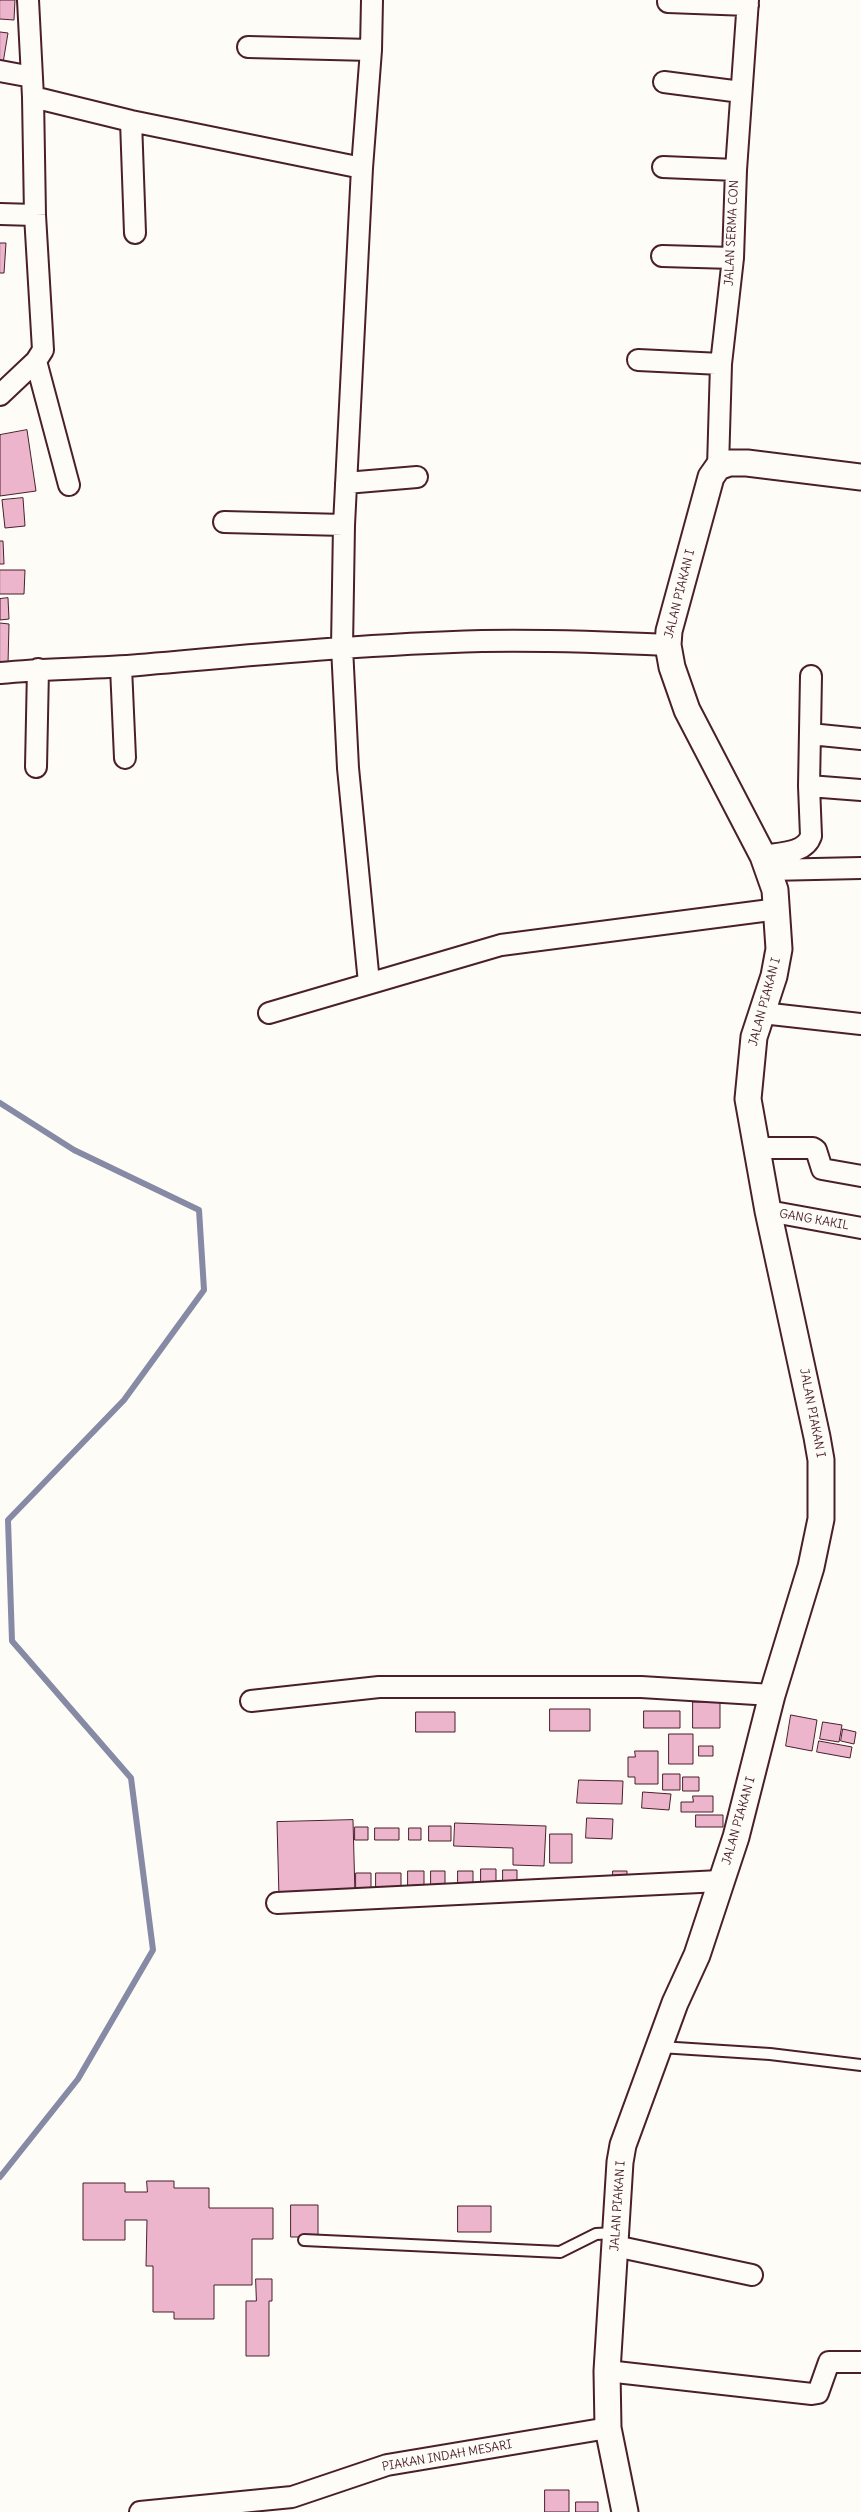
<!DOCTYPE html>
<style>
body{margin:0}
canvas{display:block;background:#fdfcf7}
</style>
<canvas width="861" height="2512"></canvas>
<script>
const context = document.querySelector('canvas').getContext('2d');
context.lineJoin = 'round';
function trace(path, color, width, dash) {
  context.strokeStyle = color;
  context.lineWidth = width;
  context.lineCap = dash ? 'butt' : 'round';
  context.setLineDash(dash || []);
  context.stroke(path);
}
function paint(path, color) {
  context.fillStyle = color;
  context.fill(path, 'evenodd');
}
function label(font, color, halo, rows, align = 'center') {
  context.font = font + ' Delius,sans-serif';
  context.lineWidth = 4;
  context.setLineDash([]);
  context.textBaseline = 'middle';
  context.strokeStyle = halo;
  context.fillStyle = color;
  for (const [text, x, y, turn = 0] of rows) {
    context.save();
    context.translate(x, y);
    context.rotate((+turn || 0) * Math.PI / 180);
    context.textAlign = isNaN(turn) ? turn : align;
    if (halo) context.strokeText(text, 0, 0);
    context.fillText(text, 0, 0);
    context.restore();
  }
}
trace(new Path2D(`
 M0,1103L74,1150L199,1210L204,1290L124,1400L8,1520L12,1641L131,1778L153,1950L78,2079L0,2177`), '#868aa5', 6);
const building = new Path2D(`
 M0,0H15L14,20L0,19Z
 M0,32L8,33L3,63H0Z
 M0,243H6L4,273H0Z
 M27,430L36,491L0,496V435Z
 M23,498L25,526L5,528L2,500Z
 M0,541H3L4,564H0Z
 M0,570H25L24,594H0Z
 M8,598L9,619L0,620V599Z
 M0,623L9,624L8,664H0Z
 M693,1702H720V1728H693Z
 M550,1709H590V1731H550Z
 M644,1711H680V1728H644Z
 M416,1712H455V1732H416Z
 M791,1715L817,1720L812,1751L786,1746Z
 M823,1722L842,1725L839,1742L820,1739Z
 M843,1729L856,1732L854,1744L841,1741Z
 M669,1734H693V1764H669Z
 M819,1741L852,1747L850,1758L817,1752Z
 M699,1746H713V1756H699Z
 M635,1751H658V1784H635V1777H628V1757H635Z
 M663,1774H680V1790H663Z
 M683,1777H699V1791H683Z
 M579,1780L623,1781L622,1804L577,1803Z
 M643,1792L671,1794L669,1810L642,1808Z
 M693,1796H713V1812H681V1802H693Z
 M696,1815H723V1827H696Z
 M587,1818L613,1819L612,1839L586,1838Z
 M353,1820L355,1895L279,1897L277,1822Z
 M455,1823L546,1826L544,1866L513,1865V1848L454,1846Z
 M429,1826H451V1841H429Z
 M355,1827H368V1840H355Z
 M375,1828H399V1840H375Z
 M409,1828H421V1840H409Z
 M550,1834H572V1863H550Z
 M481,1869H496V1883H481Z
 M503,1870H517V1884H503Z
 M408,1871H424V1886H408Z
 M431,1871H445V1885H431Z
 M458,1871H473V1887H458Z
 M613,1871H627V1880H613Z
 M356,1873H371V1888H356Z
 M376,1873H401V1887H376Z
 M147,2181H174V2188H209V2208H273V2239H252V2285H214V2319H174V2312H153V2266H146L147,2220H125V2240H83V2183H125V2192H147Z
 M291,2205H318V2237H291Z
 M458,2206H491V2232H458Z
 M256,2279H272V2301H269V2356H246V2301H256Z
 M545,2490H569V2512H545Z
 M576,2502H598V2512H576Z`);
paint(building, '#ecb5cc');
trace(building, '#4a1f2b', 1);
const service = new Path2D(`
 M660,2047L770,2054L861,2065
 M304,2240L560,2252L596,2234L615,2233`);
const minor = new Path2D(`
 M668,2L748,5
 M248,47L371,50
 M0,71L32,77
 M664,82L741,92
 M33,97L131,121L362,168
 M131,121L135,233
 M663,167L736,170
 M0,214L35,215
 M662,256L733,258
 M638,360L721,364
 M36,361L69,485
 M0,395L36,361L43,350L35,215L33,97L28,0
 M718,467L721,364L733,258L736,170L748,0
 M346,483L417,477
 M224,522L344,525
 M121,667L125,758
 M0,673C46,668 93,669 139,665C254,655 368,644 482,641C544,640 606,642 668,645
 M810,734L861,739
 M36,767L38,669
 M809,786L861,790
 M763,856C779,853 805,854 811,836L809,786L811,676
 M769,870L861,868
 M369,983L348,768L342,647L344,525L362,168L371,50L372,0
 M269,1013L501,945L778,909
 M762,1013L861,1024
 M757,1148H813L816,1150L822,1169L861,1176
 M768,1211L861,1228
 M251,1701L379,1687H641L772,1695
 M277,1903L720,1881
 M615,2246L752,2275
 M607,2371L812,2394L818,2393L829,2362H861
 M140,2512L292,2497L387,2465L608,2428`);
const tertiary = new Path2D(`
 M625,2512L608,2428L607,2371L620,2162L623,2145L675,2003L697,1955L736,1837L772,1695L811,1567L821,1519V1460L817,1437L768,1211L748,1099L754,1037L774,976L779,949L775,890L763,856L687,710L672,667L668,645L669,631L711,477L718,467L729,463H747L861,477`);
trace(service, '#4a1f2b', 14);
trace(minor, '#4a1f2b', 24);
trace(tertiary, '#4a1f2b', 29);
trace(service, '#fdfcf7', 10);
trace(minor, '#fdfcf7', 20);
trace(tertiary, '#fdfcf7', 25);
label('12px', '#4a1f2b', '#fdfcf7', [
 ["JALAN SERMA CON",732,233,-87],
 ["JALAN PIAKAN I",680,594,-76],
 ["JALAN PIAKAN I",765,1002,-75],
 ["GANG KAKIL",814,1220,10],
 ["JALAN PIAKAN I",812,1413,79],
 ["JALAN PIAKAN I",739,1821,-74],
 ["JALAN PIAKAN I",618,2206,-86],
 ["PIAKAN INDAH MESARI",447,2456,-10]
]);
</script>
